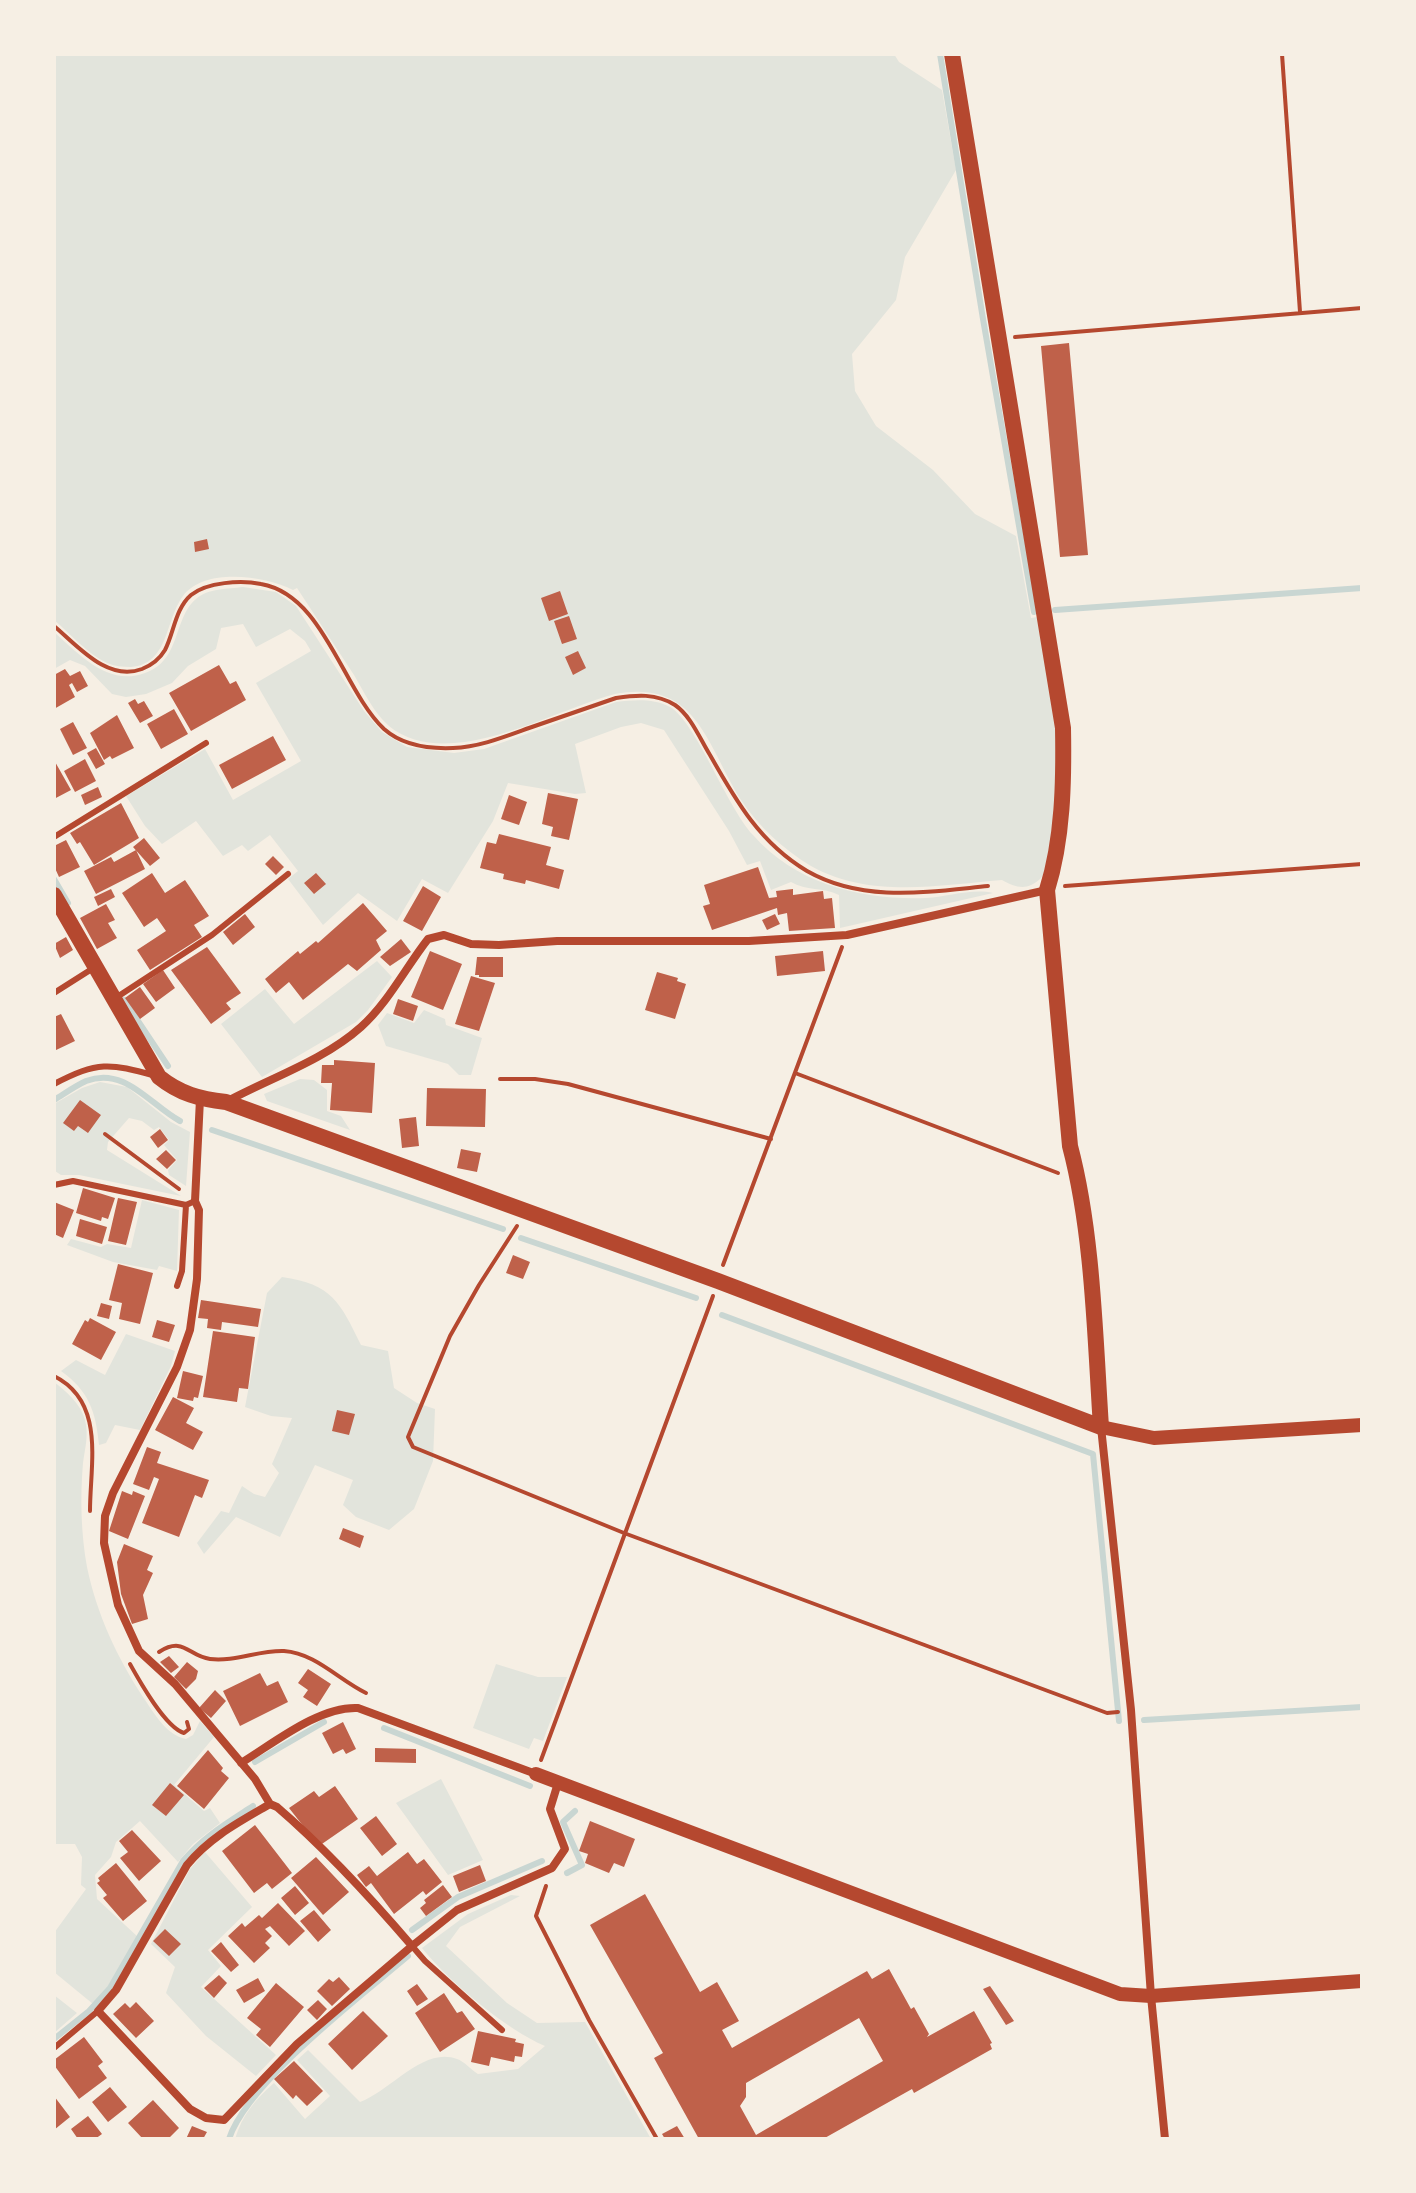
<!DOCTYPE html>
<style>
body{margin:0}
#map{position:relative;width:1416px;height:2193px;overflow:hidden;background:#f6efe4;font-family:Mulish,sans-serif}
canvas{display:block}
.frame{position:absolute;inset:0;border:56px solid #f6efe4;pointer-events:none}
</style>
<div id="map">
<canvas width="1416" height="2193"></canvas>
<div class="frame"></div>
</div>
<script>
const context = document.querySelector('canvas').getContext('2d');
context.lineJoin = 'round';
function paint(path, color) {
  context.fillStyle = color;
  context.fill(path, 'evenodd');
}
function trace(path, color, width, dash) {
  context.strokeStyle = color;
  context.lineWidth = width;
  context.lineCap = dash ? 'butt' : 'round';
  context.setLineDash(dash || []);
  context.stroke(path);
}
paint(new Path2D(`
 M54,54H894L899,62L942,90L956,170L905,257L896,300L852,354L855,391L876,426L933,470L975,514L1016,536L1031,618L1038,617C1044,654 1052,690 1056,727C1059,753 1057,861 1041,878C1028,891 1016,888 1002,880C939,885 870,899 811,866C783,849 759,827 741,800C706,744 697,679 615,694C553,710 447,774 389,726C374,713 364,692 354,675C335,646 316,617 297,588L293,590C265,576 205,567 183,596C165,620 169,664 131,667C123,667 114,666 107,663C87,654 70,633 54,620Z
 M243,587L276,592L296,606L364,711L382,732L407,747L454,753L484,749L616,702C634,700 653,698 670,707C696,722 727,807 753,835C797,885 862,900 926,898C947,897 972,888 993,893L840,928L839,895C823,887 806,891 791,882L771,890L760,861L747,865L729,831L664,730L641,723L621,727L575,744L586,793L575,794L508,783L493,821L448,893L422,879L397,921L358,893L323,925L288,879L298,871L270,835L248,851L242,845L223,856L196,821L162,844L145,826L126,796L205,749L233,800L301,761L256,683L311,651L305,641L290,629L256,647L243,624L221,628L216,649L188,666L172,683L146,694L126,697L112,694L85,666L70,660L54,669V632C79,654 108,687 145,673C157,669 166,660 171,649C179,633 182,610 196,599C208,588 228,589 243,587Z
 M377,961L392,977L368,1010L356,1022L262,1077L221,1024L265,989L294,1024Z
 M424,1010L445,1019L446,1025L482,1038L471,1075H459L448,1064L386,1046L378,1025L387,1013L414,1023Z
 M300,1079L314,1080L327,1090V1111L341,1116L350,1130L267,1101L264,1094Z
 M100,1082L127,1087L171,1122L190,1132L186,1186L169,1175L168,1170L177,1160L164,1145L169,1140L159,1127L154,1130L142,1121L129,1118L108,1142L107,1150L181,1196L79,1175H61L55,1171L54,1104L82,1088Z
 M142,1200L179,1210L177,1271L159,1266L157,1270L113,1262L67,1245L71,1239L101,1247L107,1244L131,1248Z
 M282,1277C332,1284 340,1302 361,1345L388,1351L394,1388L417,1403L435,1409L433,1461L414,1509L389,1530L356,1517L343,1505L353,1480L315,1465L280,1537L236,1517L204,1554L197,1543L221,1511L229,1513L242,1486L254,1494L265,1497L279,1473L272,1464L292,1418L271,1416L245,1407L267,1293Z
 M126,1334L175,1351L171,1366L140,1430L115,1425L106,1443L99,1445C96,1412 89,1391 61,1371L76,1360L105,1375Z
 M54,1382C67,1392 80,1403 85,1420C89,1435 85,1448 83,1463C80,1497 81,1534 87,1567C97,1615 117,1657 143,1697C154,1713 166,1735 186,1739L193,1735L200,1721L214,1737L174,1785L204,1811L210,1808L220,1823L193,1844L178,1862L140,1821L116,1842L111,1857L95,1875L97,1899L138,1937L107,1988L93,2004L54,1972V1933L86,1889L81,1885L82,1857L75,1844H54Z
 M496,1664L538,1677H567L543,1741L534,1738L529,1749L473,1728Z
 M441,1779L483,1860L448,1875L396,1803Z
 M205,1852L252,1907L208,1950L221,1966L201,1987L276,2055L256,2076L206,2036L166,1993L175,1967L151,1944L190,1869Z
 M511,1895L520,1896L460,1927L446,1946L507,2003L537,2023L585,2022L651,2139H235C242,2115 255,2100 274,2083L305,2119L330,2096L297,2060L308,2050L360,2102C390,2091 424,2046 457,2059C464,2061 471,2070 478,2074L518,2069L545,2046C507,2030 449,1982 422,1948L468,1914Z
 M54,1995L77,2013L54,2033Z`), '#e2e4dc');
trace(new Path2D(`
 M940,54L983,319L1034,612
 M1055,610L1362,588
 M54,879L68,903
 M124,1000L168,1066
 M54,1100C64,1094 75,1086 86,1081C125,1066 150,1105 180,1121
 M212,1130L503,1229
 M521,1238L696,1298
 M722,1315L1093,1454L1119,1721
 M1144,1720L1362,1707
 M384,1728L530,1786
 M255,1762L324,1722
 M567,1873L582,1865L563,1822L575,1811
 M412,1930L458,1897L542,1861
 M54,2039L89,2011L110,1988L183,1861C203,1837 227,1823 253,1806
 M229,2139C247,2083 361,1996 408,1956`), '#c9d6d2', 6);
paint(new Path2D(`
 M1069,343L1088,555L1060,557L1041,346Z
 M207,539L209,549L195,552L194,542Z
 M560,591L568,614L549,621L541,598Z
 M569,616L577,639L562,644L554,621Z
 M578,651L586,668L573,675L565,657Z
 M219,665L230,684L236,681L246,700L191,731L169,693Z
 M65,669L70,676L80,671L88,686L77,692L72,683L69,685L75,697L54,709V675Z
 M135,699L138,704L144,701L153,716L140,723L128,703Z
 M174,709L188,734L161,749L147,724Z
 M117,715L134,748L112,759L110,756L104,760L90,733Z
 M73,722L87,748L73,755L60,729Z
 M273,736L286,760L232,789L219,765Z
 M96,748L105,764L96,769L87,753Z
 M85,759L96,781L75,792L64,771Z
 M54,760L71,790L54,799Z
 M98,787L102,797L85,805L81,795Z
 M548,793L578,799L569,840L551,836L553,827L542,824Z
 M509,795L527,802L519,825L501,819Z
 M121,803L139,838L94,865L80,842L77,844L70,833Z
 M499,834L551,847L546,865L564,870L559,889L526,880L525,884L503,879L504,874L480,868L487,842L496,844Z
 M144,838L160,858L150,866L133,847Z
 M66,840L80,867L59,877L54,866V846Z
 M136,850L145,869L96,894L84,871L111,857L114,862Z
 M273,856L284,867L276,875L265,864Z
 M758,867L769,898L777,897L776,891L793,889V895L823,891L824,899L832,898L835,928L789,931L787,913L778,915L777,908L712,930L703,906L710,904L704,885Z
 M152,873L165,893L185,880L209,916L194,925L202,937L150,970L137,950L166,931L157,918L144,927L122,893Z
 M316,873L326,884L314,894L304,883Z
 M423,886L441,897L422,931L403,921Z
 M111,889L115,897L98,906L94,897Z
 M363,903L387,931L376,940L381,950L357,971L348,964L303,1000L289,982L276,993L265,979L298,951L300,954L316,941L318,943Z
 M106,904L115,920L108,923L117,938L97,949L80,918Z
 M245,914L255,927L233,945L223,932Z
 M775,914L780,924L767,930L762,920Z
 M66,937L73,950L60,958L54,944Z
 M401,939L411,952L390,966L380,957Z
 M207,947L241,993L226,1003L231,1009L211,1024L171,970Z
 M430,951L462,964L443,1010L411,997Z
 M823,951L825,971L777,976L775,956Z
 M477,957H503V977H479V975H475Z
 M163,970L175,988L156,1002L143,984Z
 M657,972L678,978L677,981L686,984L675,1019L645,1010Z
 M471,976L495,983L479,1031L455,1024Z
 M140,987L155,1008L140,1019L125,998Z
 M398,999L418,1006L413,1021L393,1014Z
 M61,1014L75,1041L54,1051V1017Z
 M334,1060L375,1063L372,1113L330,1110L332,1083H321L322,1065H334Z
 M427,1088L486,1089L485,1127L426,1126Z
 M80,1100L101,1115L88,1133L78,1126L74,1131L63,1123Z
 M416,1117L419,1146L402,1148L399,1119Z
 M160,1129L168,1140L158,1148L150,1137Z
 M461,1149L481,1153L477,1172L457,1168Z
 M166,1150L176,1160L167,1169L156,1159Z
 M83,1188L115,1198L108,1219L102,1217L101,1221L76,1213Z
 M118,1198L137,1202L126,1245L108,1241Z
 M54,1202L74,1210L63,1238L54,1234Z
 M80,1219L107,1227L102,1244L76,1236Z
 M513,1255L530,1262L523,1279L506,1273Z
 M118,1264L153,1273L140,1324L119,1319L122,1303L109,1300Z
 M201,1300L261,1309L258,1327L222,1322L221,1330L207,1328L208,1319L198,1318Z
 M101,1303L112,1306L109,1319L97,1316Z
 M90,1318L116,1332L101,1360L72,1344L85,1320L88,1322Z
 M157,1320L175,1325L169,1342L152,1337Z
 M213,1331L255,1337L248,1389L239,1388L237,1402L203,1397Z
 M183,1371L203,1376L198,1398L194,1397L193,1401L177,1398Z
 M173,1397L194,1408L186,1423L203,1432L193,1450L155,1430Z
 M337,1410L355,1414L349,1435L332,1431Z
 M147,1447L161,1452L157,1463L209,1480L202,1498L195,1495L179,1537L142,1523L159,1479L154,1477L149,1490L133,1484Z
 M122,1491L132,1495L133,1491L145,1496L128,1539L109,1531Z
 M343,1528L364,1536L360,1548L339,1539Z
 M124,1544L153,1556L147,1570L153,1573L143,1595L148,1619L132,1624L121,1594L117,1562Z
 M169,1656L179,1667L171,1673L160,1662Z
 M187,1662L198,1671L196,1679L186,1689L174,1677Z
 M308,1669L331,1684L317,1706L303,1697L308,1690L298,1683Z
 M260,1673L267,1686L278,1681L288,1702L240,1726L223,1691Z
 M215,1690L226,1701L211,1718L199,1708Z
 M343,1722L356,1749L346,1754L343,1749L333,1754L322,1733Z
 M375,1748L416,1749V1763L375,1762Z
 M208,1750L223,1768L221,1771L229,1778L204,1809L177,1786Z
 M170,1783L184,1795L166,1816L152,1805Z
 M335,1786L358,1819L319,1846L289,1808L314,1791L319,1797Z
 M376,1816L397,1844L382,1856L360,1828Z
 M590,1821L635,1839L624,1867L614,1863L609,1873L585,1863L588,1854L579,1851Z
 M255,1825L292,1873L272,1889L267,1883L254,1893L222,1851Z
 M132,1830L161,1861L139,1881L120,1858L128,1852L119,1841Z
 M408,1852L417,1864L424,1859L442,1882L426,1895L423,1891L394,1914L371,1883L366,1887L357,1875L369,1866L377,1876Z
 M316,1857L349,1892L323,1915L291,1878Z
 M116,1863L147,1901L123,1921L103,1898L107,1895L97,1883L100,1881L98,1878Z
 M480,1865L486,1881L459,1892L453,1876Z
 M443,1885L452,1897L426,1916L420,1908L426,1903L424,1900Z
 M295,1886L309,1903L295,1915L281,1898Z
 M645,1894L700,1992L717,1982L739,2021L722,2030L732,2048L867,1971L872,1979L889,1969L911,2009L914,2007L929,2034L927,2037L974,2011L992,2043L990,2044L992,2049L914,2093L912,2089L823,2139H699L654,2058L663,2053L590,1925ZM859,2018L883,2061L756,2135L740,2106L746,2097V2083Z
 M278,1903L305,1931L289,1946L270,1926L265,1929L272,1936L265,1943L270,1948L254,1963L228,1936L242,1923L245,1927L259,1915L262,1918Z
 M314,1910L331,1930L318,1942L300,1921Z
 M165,1929L181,1944L169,1956L153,1941Z
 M221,1942L239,1965L231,1972L211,1951Z
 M219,1975L227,1983L214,1998L204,1988Z
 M339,1977L350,1989L332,2006L317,1991L329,1979L333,1982Z
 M258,1978L265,1991L244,2003L236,1990Z
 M276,1983L304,2007L270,2047L256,2035L261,2029L247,2018Z
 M417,1984L428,1999L417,2006L407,1991Z
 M990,1986L1014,2021L1006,2025L983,1989Z
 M444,1993L457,2013L462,2011L475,2029L440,2052L415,2013Z
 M318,2000L327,2009L317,2020L307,2010Z
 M136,2002L154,2021L136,2038L113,2014L125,2003L130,2008Z
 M363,2011L388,2036L352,2070L328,2044Z
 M478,2031L516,2039L515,2042L524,2044L522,2057L515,2056L514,2062L491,2057L489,2066L471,2062Z
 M84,2037L103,2062L98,2066L107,2078L79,2099L54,2065V2060Z
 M294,2061L323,2091L307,2106L296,2095L293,2099L274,2079Z
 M110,2087L127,2107L108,2122L92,2102Z
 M54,2096L70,2117L54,2130Z
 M153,2100L179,2128L168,2139H143L128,2123Z
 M88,2116L102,2134L95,2139H78L71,2129Z
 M192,2126L207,2132L203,2139H186Z
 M677,2126L685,2139H665L662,2134Z`), '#bf614a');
trace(new Path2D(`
 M1282,54L1300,312
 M1015,337L1362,308
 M54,626C78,646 107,682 142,669C152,665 159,660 165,650C174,633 175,609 191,595C207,582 241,580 261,584C324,595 342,689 384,729C402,745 429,749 453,748C479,747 504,737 529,728C558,718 587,708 616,698C636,695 656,693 675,705C691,716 700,739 710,755C736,801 760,843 807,871C863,903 927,892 988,886
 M1065,886L1362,864
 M795,1073L1058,1173
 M500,1079H535L568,1084L771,1139
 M105,1134L179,1189
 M517,1226L479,1285L450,1336L408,1437L413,1447L624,1533L1107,1713L1118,1712
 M723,1265L842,947
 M54,1376C106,1402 90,1464 90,1511
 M159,1652C184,1636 188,1656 210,1659C235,1662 259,1650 284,1651C315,1653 339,1680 366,1693
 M130,1664C140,1682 165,1727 184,1733L189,1729L187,1722
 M541,1760L713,1296
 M546,1886L536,1916L589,2020L657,2139`), '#b5482f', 4);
trace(new Path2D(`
 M54,837L206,743
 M54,993L95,967
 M114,999L212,935L288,874
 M54,1084C98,1061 109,1063 156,1076
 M54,1185L73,1181L186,1205L195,1201
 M177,1286L182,1271L186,1205
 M412,1946L425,1961L502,2030
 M54,2048L98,2011`), '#b5482f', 6);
trace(new Path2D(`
 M200,1099L195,1201L199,1210L197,1279L190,1330L177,1367L113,1493L105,1516L104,1543L118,1605L139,1651L175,1684L255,1779L270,1804L277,1807C326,1849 370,1897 412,1946
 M226,1102C270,1078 323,1061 361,1027C388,1003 406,967 428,939L444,935L471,944L499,945L557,941H749L847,935L1047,890
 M1101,1427L1131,1710L1151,1996L1165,2139
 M241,1763C274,1743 319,1706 358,1708L536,1774
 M270,1804C239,1822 210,1837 187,1865L116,1990L98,2011L190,2109L206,2118L224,2120L297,2044L412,1946L457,1910L552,1868L565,1849L550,1809L558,1783`), '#b5482f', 8);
trace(new Path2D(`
 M1101,1427L1154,1438L1362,1425
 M536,1774L1120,1994L1151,1996L1362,1981`), '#b5482f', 14);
trace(new Path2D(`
 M54,895L159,1077C180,1094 200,1099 226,1102L718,1281L1101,1427C1095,1337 1093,1233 1070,1146L1047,890C1063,839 1064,781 1063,728L952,54`), '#b5482f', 16);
</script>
